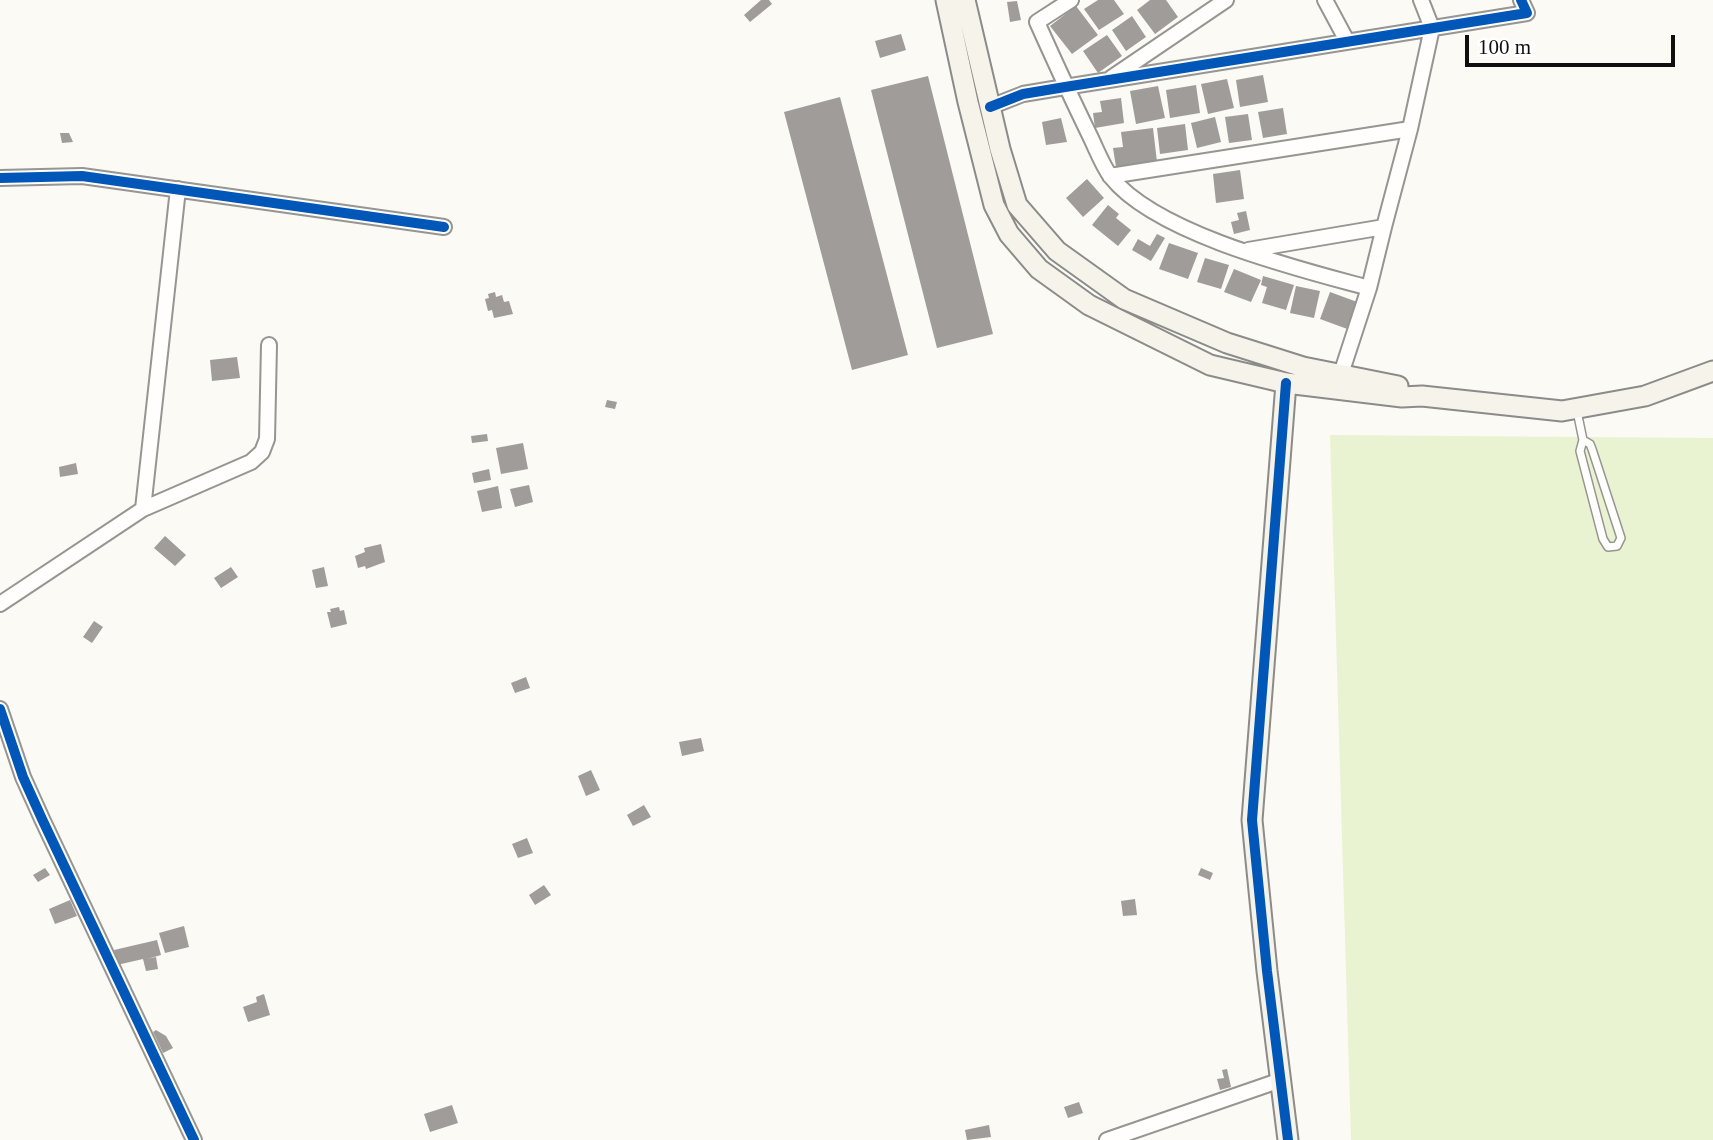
<!DOCTYPE html>
<style>
body{margin:0}
#map{position:relative;width:1713px;height:1140px;overflow:hidden;background:#fcfaf4;font-family:Georgia,serif}
canvas{display:block}
.scale{position:absolute;left:1465px;top:35px;width:210px;height:32px;box-sizing:border-box;border:4px solid #0f0f0f;border-top:0;padding-left:9px;font-size:21px;line-height:24px;white-space:nowrap;color:#0f0f0f;-webkit-text-stroke:5px #fff;paint-order:stroke}
</style>
<div id="map">
<canvas width="1713" height="1140"></canvas>
<div class="scale">100 m</div>
</div>
<script>
const context = document.querySelector('canvas').getContext('2d');
context.lineJoin = 'round';
function paint(path, color) {
  context.fillStyle = color;
  context.fill(path, 'evenodd');
}
function trace(path, color, width, dash) {
  context.strokeStyle = color;
  context.lineWidth = width;
  context.lineCap = dash ? 'butt' : 'round';
  context.setLineDash(dash || []);
  context.stroke(path);
}
paint(new Path2D(`
 M1330,435L1713,438V1140H1351Z`), '#e9f3d2');
paint(new Path2D(`
 M761,0H769L772,4L750,22L744,15Z
 M1098,0H1114L1124,14L1099,30L1084,9Z
 M1150,0H1166L1178,17L1155,34L1137,10Z
 M1017,1L1021,20L1010,22L1007,2Z
 M1076,6L1098,35L1072,54L1050,26Z
 M1132,16L1146,37L1126,51L1112,30Z
 M901,34L906,50L880,58L875,41Z
 M1107,35L1122,56L1098,73L1083,51Z
 M1263,75L1268,102L1240,107L1236,80Z
 M928,76L993,334L937,348L871,90Z
 M1227,79L1234,108L1208,114L1201,84Z
 M1196,85L1200,113L1170,118L1166,90Z
 M1158,86L1165,118L1136,124L1130,91Z
 M840,97L908,355L852,370L784,112Z
 M1121,98L1124,123L1095,128L1093,113L1102,112L1100,101Z
 M1283,108L1287,134L1263,138L1258,112Z
 M1248,114L1252,140L1229,143L1225,117Z
 M1215,117L1221,142L1197,148L1191,123Z
 M1061,118L1067,142L1046,145L1042,122Z
 M1185,124L1188,150L1160,154L1157,128Z
 M1153,128L1157,162L1116,167L1113,148L1123,147L1121,132Z
 M60,133H69L73,142L62,143Z
 M1240,170L1244,199L1216,203L1213,174Z
 M1087,179L1104,198L1083,217L1066,198Z
 M1108,205L1119,214L1116,218L1131,230L1118,246L1092,225Z
 M1246,211L1250,230L1234,234L1231,222L1239,220L1237,213Z
 M1157,234L1165,238L1151,261L1132,250L1138,239L1150,246Z
 M1169,243L1198,253L1188,279L1159,269Z
 M1205,258L1229,265L1221,289L1197,282Z
 M1234,269L1261,280L1251,302L1224,292Z
 M1263,276L1294,285L1286,310L1262,303L1267,287L1261,285Z
 M1296,286L1320,291L1314,318L1290,313Z
 M495,292L496,297L502,295L504,302L509,301L513,314L494,318L492,310L488,311L485,299L489,298L488,294Z
 M1330,292L1360,303L1350,330L1320,319Z
 M237,357L240,378L212,381L210,360Z
 M607,400L617,402L615,409L605,407Z
 M487,434L488,441L472,443L471,436Z
 M523,443L528,469L501,474L496,448Z
 M76,463L78,474L60,477L59,467Z
 M489,469L491,480L474,483L472,473Z
 M529,485L533,502L515,507L510,489Z
 M498,486L502,508L482,512L477,491Z
 M165,536L186,555L175,566L154,548Z
 M381,544L385,562L366,569L365,566L358,568L355,556L365,552L364,548Z
 M231,567L238,577L221,588L214,578Z
 M324,567L328,586L316,588L312,570Z
 M339,607L340,611L344,610L347,624L331,628L327,612H331L330,609Z
 M94,621L103,627L92,643L83,637Z
 M526,677L530,688L515,693L511,683Z
 M701,738L704,751L682,756L679,742Z
 M591,770L600,790L586,796L578,776Z
 M644,805L651,817L633,826L627,815Z
 M527,838L533,853L518,858L512,844Z
 M45,868L50,875L38,882L33,875Z
 M1201,868L1213,873L1210,880L1198,875Z
 M544,885L551,895L535,905L529,895Z
 M1135,899L1137,915L1123,916L1121,901Z
 M70,900L77,916L55,924L49,909Z
 M184,926L189,947L165,953L159,933Z
 M157,940L161,955L147,959L156,957L158,969L146,971L143,959L117,965L114,950Z
 M264,994L270,1015L248,1022L243,1007L257,1002L256,997Z
 M156,1030L166,1036L173,1048L163,1053L153,1032Z
 M1227,1069L1231,1087L1220,1090L1217,1079L1224,1078L1222,1070Z
 M1079,1102L1083,1113L1068,1118L1064,1107Z
 M452,1105L458,1123L430,1132L424,1114Z
 M989,1125L991,1137L967,1140L965,1130Z`), '#a09c99');
const lane = new Path2D(`
 M1577,411L1583,440L1580,451L1603,539L1608,547L1617,546L1621,538L1592,449L1590,444L1583,440`);
const street = new Path2D(`
 M1071,0L1037,22C1054,60 1071,97 1089,134C1096,148 1102,165 1111,177C1156,234 1299,269 1369,288L1384,227
 M1325,0L1347,41
 M1111,78L1226,0
 M990,107L1023,94L1065,87L1527,13L1521,0
 M1110,176L1410,129L1432,28L1421,0
 M0,178L82,176L444,227
 M1248,250L1384,227L1410,129
 M1341,374L1369,288
 M143,509L178,189
 M0,604L143,509L251,462L262,452L267,439L269,345
 M0,709L23,777L42,819L194,1140
 M1107,1140L1281,1080`);
const secondary = new Path2D(`
 M946,0L968,102L994,205L1009,234L1039,269L1089,305L1210,365L1286,383L1402,397L1422,396L1562,411L1645,396L1713,371
 M965,0L1000,149L1017,205L1057,251L1124,299L1227,343L1303,367L1398,386
 M1286,383L1252,820L1267,971L1288,1140`);
trace(lane, '#969592', 10);
trace(street, '#969592', 18);
trace(secondary, '#8c8b89', 23);
trace(lane, '#fffefd', 7);
trace(street, '#fffefd', 14);
trace(secondary, '#f5f3ea', 19);
trace(new Path2D(`
 M990,107L1023,94L1065,87L1527,13L1521,0
 M0,178L82,176L444,227
 M1286,383L1252,820L1267,971L1288,1140
 M0,709L23,777L42,819L194,1140`), '#0057b8', 10);
</script>
